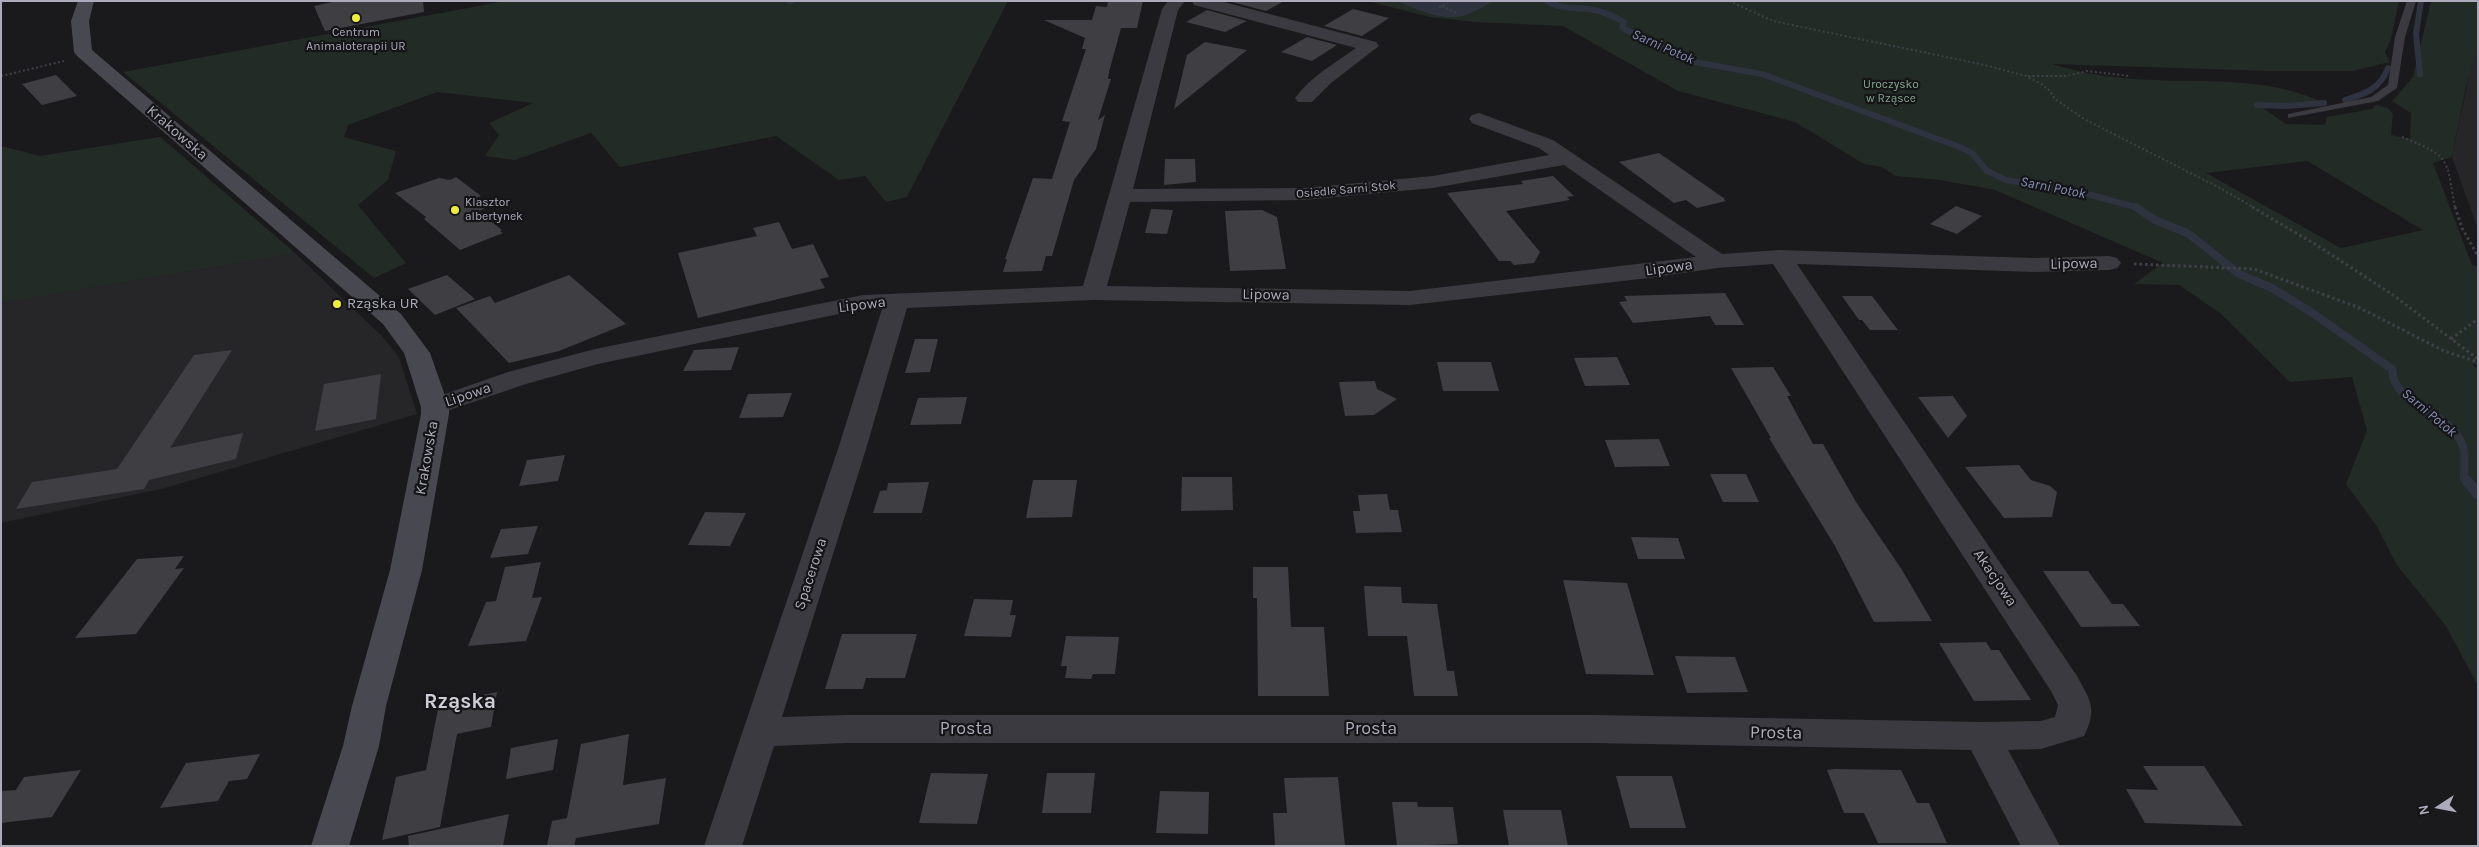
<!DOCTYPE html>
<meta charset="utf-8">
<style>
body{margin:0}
#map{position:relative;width:2479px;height:847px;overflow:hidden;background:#1a191b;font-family:Karla,sans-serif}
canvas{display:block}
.frame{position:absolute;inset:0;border:2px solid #ababbb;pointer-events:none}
.north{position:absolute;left:2414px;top:782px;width:50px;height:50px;-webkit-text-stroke:4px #151416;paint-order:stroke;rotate:259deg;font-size:14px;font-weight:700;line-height:20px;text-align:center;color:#ababbb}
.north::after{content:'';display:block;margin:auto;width:18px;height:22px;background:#ababbb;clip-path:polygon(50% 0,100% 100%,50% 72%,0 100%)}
</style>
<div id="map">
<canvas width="2479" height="847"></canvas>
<div class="frame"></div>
<div class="north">N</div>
</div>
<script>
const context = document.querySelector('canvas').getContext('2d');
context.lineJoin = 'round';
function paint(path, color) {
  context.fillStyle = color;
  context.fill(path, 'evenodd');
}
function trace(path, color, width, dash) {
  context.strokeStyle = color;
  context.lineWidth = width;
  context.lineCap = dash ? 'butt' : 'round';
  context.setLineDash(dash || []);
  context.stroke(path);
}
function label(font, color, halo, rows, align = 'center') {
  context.font = font + ' Karla,sans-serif';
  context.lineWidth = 4.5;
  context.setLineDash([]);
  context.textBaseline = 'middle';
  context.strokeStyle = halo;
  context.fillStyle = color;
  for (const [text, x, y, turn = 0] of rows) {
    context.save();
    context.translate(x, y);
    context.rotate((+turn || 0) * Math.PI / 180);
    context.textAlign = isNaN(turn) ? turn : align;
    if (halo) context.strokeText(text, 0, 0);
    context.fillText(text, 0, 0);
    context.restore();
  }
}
paint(new Path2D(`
 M2478,34V229L2452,157Z
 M160,137L295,253L381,335L399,357L417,414L165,488L1,523V146L40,156Z`), '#262528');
paint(new Path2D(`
 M505,1H1008L907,197L886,202L865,176L839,180L776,136L620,167L591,133L515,160L485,156L499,135L489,123L533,103L437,92L348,125L344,137L396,151L388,180L358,205L406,263L374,278L123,72Z
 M1367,1H2399L2391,39L2385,52L2390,62L2353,71H2270L2052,64C2075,71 2100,76 2123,78C2190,85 2259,73 2322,102L2320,106L2263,108L2286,124L2325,125L2327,117L2372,109L2376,105L2388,108L2393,114L2391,135L2410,139L2411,113L2392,101L2413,77L2431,1H2478V47L2466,87L2452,157L2433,163L2472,265L2478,267V365L2472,364L2478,369V686L2446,626L2397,565L2376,525L2346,484L2367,430L2352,377L2290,382L2220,313L2179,285L2134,284L2163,263L1995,190L1940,180L1896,176L1881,167L1864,164L1795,122L1678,91L1563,26L1475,22L1430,17ZM2307,161L2423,230L2341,248L2206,173Z
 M160,137L295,253L1,303V146L40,156Z`), '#232b26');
paint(new Path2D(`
 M1397,1H1494C1484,6 1473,13 1462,16C1441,21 1416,9 1397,1Z`), '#2f333f');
trace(new Path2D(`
 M789,1H791
 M1547,1C1561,10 1578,7 1594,10C1605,12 1615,17 1624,22L1622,27L1624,29L1694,62L1762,74L1957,146L1972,153L1987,171L2006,180L2084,193L2139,208
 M2420,74L2416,34L2421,1
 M2345,100C2365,94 2380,89 2388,68
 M2257,105L2286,106L2324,103`), '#2f333f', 6);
trace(new Path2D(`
 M2136,207L2153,219L2189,234L2239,274L2272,288L2311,312L2392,369C2393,374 2393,380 2396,384C2412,411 2458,417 2464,451C2465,459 2464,469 2464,478L2468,483`), '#2f333f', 8);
trace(new Path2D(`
 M2467,481L2478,494`), '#2f333f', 11);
paint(new Path2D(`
 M337,1H423L424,12L325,31L314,6Z
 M1108,1H1143L1137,28H1121L1109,72L1108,79H1111L1098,120L1105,115L1096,149L1074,180L1052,256H1046L1042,271L1003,272L1007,259H1005L1033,178L1052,179L1070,122L1062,121L1086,49H1082L1085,38L1044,20H1092L1096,6L1107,7Z
 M1228,1H1284L1266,11Z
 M1353,9L1389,18L1362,36L1324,26Z
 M1207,10L1247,21L1225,32L1186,22Z
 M1307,37L1337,45L1312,61L1281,52Z
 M1205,42L1247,50L1174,109L1187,55Z
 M56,75L77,96L42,105L22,84Z
 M1659,153L1725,199L1724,200L1726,201L1697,208L1686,200L1674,203L1619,162Z
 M1165,159H1195L1196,182L1164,185Z
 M1553,176L1574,196L1567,197L1570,200L1506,211L1540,252L1534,263L1514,265L1510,261H1499L1447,193L1523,184L1521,181Z
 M456,177L481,196L471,200L484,209L478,211L502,230L500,231L503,233L460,250L424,219L426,217L395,193L439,178L450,180Z
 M1956,206L1982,216L1957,234L1930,224Z
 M1151,209L1173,210L1167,234L1145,233Z
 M1262,210L1277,217L1286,269L1230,271L1225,211Z
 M779,222L792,249L813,244L829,277L820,279L825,288L698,318L678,253L757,236L753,228Z
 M447,275L475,299L435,315L408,289Z
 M569,275L626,324L559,351L509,363L456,308L490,296L495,303Z
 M1725,293L1744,325H1715L1710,316L1633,323L1619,302L1627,301L1624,296Z
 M1842,296H1872L1898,330H1870L1862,320H1859Z
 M915,339H938L930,372L905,373Z
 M739,347L731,370L683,371L694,350Z
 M232,350L170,448L243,433L236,459L149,480L144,489L16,509L32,482L117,469L194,355Z
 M1617,357L1630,385L1585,386L1574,358Z
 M1437,362H1491L1499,391H1443Z
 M1773,367L1791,396H1787L1813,444H1823L1856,502L1902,570L1932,621L1874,622L1835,546L1769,438H1771L1731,368Z
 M381,374L376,419L315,431L324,384Z
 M1375,381L1377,389L1397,399L1374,415L1345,416L1339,382Z
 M792,393L783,417L739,418L748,394Z
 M1953,396L1967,416L1948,438L1918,397Z
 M967,397L961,424L910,425L918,398Z
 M1659,439L1670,466L1615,467L1605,440Z
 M565,455L558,481L519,486L527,460Z
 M2019,465L2031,480L2050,486L2057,492L2052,517L2004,518L1965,467Z
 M1710,474H1746L1759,502H1723Z
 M1182,477H1232L1233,510L1181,511Z
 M1033,480H1077L1072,517L1026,518Z
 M929,482L922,513H873L880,491L887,490L888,483Z
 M1387,494L1390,510H1398L1402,532L1356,533L1353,511H1360L1358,495Z
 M705,512L746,513L730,546L688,545Z
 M538,526L528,554L490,558L501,529Z
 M1631,537L1678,538L1685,559H1638Z
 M184,556L175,569L184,568L136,634L75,638L137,559Z
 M541,562L532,598L542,597L526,641L468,646L486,602L496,601L505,567Z
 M1253,567H1288L1291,627H1324L1329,696H1258L1257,598H1253Z
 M2043,571H2088L2112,604H2123L2140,626L2081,627Z
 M1563,580L1627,583L1654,675L1586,674Z
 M1364,586L1401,587L1402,603L1437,604L1447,671H1454L1458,696H1414L1407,636H1368Z
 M974,599L1013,600L1010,615H1016L1011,637L964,636Z
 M842,634H917L905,678H866L863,689H825Z
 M1066,636L1119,637L1115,674H1093L1091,679L1065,678L1067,666H1061Z
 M1986,642L1991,650H1999L2031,700L1974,701L1939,643Z
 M1675,656L1735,657L1748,692L1687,693Z
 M497,692L491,727L457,734L440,827L382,840L396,777L426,770L439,704Z
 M629,734L623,785L666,778L659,824L576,838L574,846H547L552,821L567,818L581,744Z
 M558,739L553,770L506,779L511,748Z
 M260,754L247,779L229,781L218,801L160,808L186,763Z
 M2143,766H2204L2243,826L2145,823L2126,789L2158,790Z
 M1835,769L1901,770L1917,803H1929L1947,843H1878L1864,813H1844L1827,770Z
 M81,770L52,817L1,823V791L16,790L24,777Z
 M931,773L988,774L977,824L919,823Z
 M1047,773H1095L1091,813H1042Z
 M1616,776H1672L1686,828H1630Z
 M1338,777L1345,846H1275L1273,813H1287L1284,778Z
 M1160,791L1209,792L1208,834L1156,833Z
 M1392,802H1417L1418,807H1453L1458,844L1397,846Z
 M1503,810H1561L1568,846H1509Z
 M509,814L503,846H409L408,836Z`), '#3f3e43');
trace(new Path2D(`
 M1729,1L1773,21L1985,65L2026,76L2041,84L2050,91L2055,99L2084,119L2222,189L2254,208
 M1442,6L1458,14
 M1439,7L1448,4
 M1,76L64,61
 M2028,76H2067L2087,71L2129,76
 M2402,137C2451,157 2446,157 2455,208`), '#404047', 2, [2, 2.5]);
trace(new Path2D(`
 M2252,207L2315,244L2393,295L2478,359
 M2455,207L2462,228L2478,256
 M2134,264L2254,269L2360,308L2444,351L2478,362
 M2451,339L2478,319`), '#404047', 3, [2.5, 3]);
paint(new Path2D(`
 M2407,1H2416L2405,37L2397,88L2378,101L2288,118V114L2371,97L2388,85L2395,37Z`), '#3b3a40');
paint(new Path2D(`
 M1168,1H1185L1178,10L1133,189L1304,188L1433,176L1549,155L1539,148L1472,123L1469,119L1472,115L1479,113L1553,140L1722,254L1780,250L2034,258L2109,256L2117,258L2121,263L2117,268L2109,270L2034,272L1797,264L2077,676C2090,700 2098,709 2084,736L2041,749L2008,750L2060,846H2021L1971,750L1594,743H847L774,746L742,846H704L838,449L882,309H863L598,364L526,384L435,415L425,413L421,407L425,401L508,372L595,349L863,295L1083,286L1162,9ZM1564,165L1696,257L1410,291L1107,286L1130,202L1304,200L1433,188ZM1773,264L2051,691L2058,705L2055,717L2041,721L1982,722L1594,715H847L782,717L866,449L907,308L1093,300L1410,305L1649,278L1717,268Z
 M1192,1H1220L1376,42L1379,46L1331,83L1312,102H1298L1295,98C1310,77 1335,63 1356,48L1194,5Z`), '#3b3a40');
paint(new Path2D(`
 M78,1H94L89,21L92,50L401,314L430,353L449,407V414L422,570L386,706L379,746L349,846H311L343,746L352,706L390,570L421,414V407L404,353L383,324L77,56L74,52L71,21Z`), '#484850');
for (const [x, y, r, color] of [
 [356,18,5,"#f0eb3c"],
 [455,210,5,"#f0eb3c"],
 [337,304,5,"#f0eb3c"]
]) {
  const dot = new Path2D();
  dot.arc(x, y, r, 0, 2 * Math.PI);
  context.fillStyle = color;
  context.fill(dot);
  trace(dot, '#151416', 2);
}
label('12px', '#ababbb', '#151416', [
 ["Centrum",356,33],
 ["Animaloterapii UR",356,47],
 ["Klasztor",465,203,"left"],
 ["albertynek",465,217,"left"]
]);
label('12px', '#83a590', '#151416', [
 ["Uroczysko",1891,85],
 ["w Rząsce",1891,99]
]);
label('12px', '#ababbb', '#151416', [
 ["Osiedle Sarni Stok",1346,190,-5]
]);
label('italic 14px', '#838eb5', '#151416', [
 ["Sarni Potok",1663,47,24],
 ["Sarni Potok",2053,188,11],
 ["Sarni Potok",2429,413,40]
]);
label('15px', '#ababbb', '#151416', [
 ["Krakowska",177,133,41],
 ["Lipowa",2074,264,-1],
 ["Lipowa",1669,268,-8],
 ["Lipowa",1266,295,1],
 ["Lipowa",862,305,-7],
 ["Lipowa",468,395,-19],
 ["Krakowska",427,458,-80],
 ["Spacerowa",811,574,-72],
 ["Akacjowa",1995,578,56]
]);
label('15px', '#ababbb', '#151416', [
 ["Rząska UR",347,304]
], 'left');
label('18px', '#ababbb', '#151416', [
 ["Prosta",966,729],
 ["Prosta",1371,729],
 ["Prosta",1776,733,1]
]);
label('bold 21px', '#cdccd7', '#151416', [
 ["Rząska",460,702]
]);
</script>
